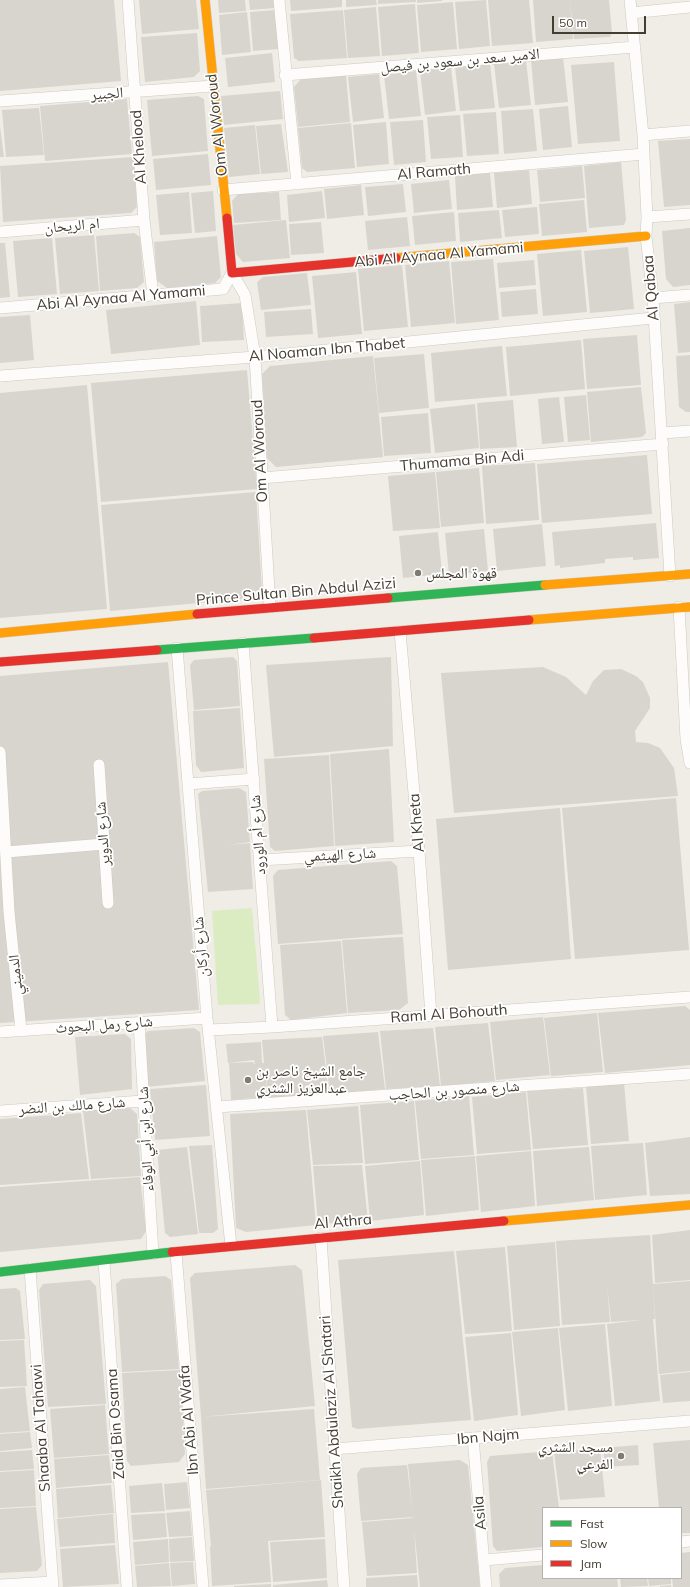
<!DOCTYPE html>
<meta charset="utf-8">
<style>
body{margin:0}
#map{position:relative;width:690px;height:1587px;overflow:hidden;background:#efede6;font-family:Mulish,sans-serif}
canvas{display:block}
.legend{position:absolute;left:542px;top:1507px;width:140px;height:72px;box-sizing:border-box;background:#fff;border:1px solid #b4b2ad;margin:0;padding:5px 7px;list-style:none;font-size:12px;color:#443e32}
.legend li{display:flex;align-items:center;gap:8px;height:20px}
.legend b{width:20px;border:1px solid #b4b2ad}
.scale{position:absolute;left:552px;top:16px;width:94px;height:18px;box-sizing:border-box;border:2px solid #443e32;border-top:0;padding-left:5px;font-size:12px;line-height:14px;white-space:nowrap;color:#443e32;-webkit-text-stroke:3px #fff;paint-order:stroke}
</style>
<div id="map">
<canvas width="690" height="1587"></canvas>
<ul class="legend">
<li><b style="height:5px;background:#30b455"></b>Fast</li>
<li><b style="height:5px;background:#ff9f0a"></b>Slow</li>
<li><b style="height:5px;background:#e5322d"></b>Jam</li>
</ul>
<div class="scale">50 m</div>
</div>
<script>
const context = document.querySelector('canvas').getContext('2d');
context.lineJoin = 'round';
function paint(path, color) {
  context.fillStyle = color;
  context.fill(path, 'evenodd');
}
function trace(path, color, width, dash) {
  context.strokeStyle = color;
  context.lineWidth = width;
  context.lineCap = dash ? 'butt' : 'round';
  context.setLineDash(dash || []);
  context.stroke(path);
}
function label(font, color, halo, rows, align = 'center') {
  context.font = font + ' Mulish,"Noto Naskh Arabic",sans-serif';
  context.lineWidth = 3.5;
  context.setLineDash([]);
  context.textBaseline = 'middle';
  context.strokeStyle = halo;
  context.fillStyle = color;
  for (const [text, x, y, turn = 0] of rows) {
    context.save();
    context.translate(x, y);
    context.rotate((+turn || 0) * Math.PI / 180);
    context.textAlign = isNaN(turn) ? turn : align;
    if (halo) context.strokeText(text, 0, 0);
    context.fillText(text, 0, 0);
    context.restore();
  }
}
paint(new Path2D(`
 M252,908L260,1000L259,1004L218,1005L212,911Z`), '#dbecc3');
paint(new Path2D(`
 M0,0H114L121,81L0,91Z
 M139,0H196L199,29L142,34Z
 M218,0H245L246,11L219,13Z
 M249,0H274L275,8L250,10Z
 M290,0H342V7L291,11Z
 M346,0H376L377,5L346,7Z
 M378,0H416V2L378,4Z
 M417,0H442V1L417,3Z
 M486,0L490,46L459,49L455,2Z
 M488,0H529L533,43L492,46Z
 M533,0H570L573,39L536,42Z
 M570,0H609L612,33L610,37L574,39Z
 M453,2L457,49L421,52L417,5Z
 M415,4L419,53L382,56L378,7Z
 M376,7L380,56L348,58L344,10Z
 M275,10L279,49L253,51L250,12Z
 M343,10L347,58L299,61L294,58L290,14Z
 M247,12L251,52L222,55L219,15Z
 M197,33L200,71L194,77L145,82L141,37Z
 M272,53L275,82L228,87L225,58Z
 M563,57L568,102L535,105L531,60Z
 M526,60L531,105L499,108L494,64Z
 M614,62L620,141L578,144L571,65Z
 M490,63L495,108L460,111L455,67Z
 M451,67L456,111L425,115L420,71Z
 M416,71L421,116L389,119L384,75Z
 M379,74L384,118L353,122L348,77Z
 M346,75L350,122L298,127L294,87L301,79Z
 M280,91L283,119L224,125L221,96Z
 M198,96L204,99L208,151L152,156L147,100Z
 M127,99L132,154L45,161L40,106Z
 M568,106L572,147L543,150L539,109Z
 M39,108L44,155L6,157L2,110Z
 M533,109L537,151L504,154L501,111Z
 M496,112L499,154L467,156L463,114Z
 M460,115L463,157L431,159L427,117Z
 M423,120L426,162L394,165L390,122Z
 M386,122L389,164L357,167L353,125Z
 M351,123L355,168L307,172L302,168L298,128Z
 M281,124L288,172L261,174L256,126Z
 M255,125L260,174L229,177L224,128Z
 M0,126L4,157H0Z
 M690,139V205L664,207L658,141Z
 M208,154L211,185L156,190L153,159Z
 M134,157L137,207L131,213L3,222L0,166Z
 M621,162L626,220L624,225L589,228L584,166Z
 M582,166L585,198L540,202L537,170Z
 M529,170L532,204L497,208L494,173Z
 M490,173L493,207L457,210L455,176Z
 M449,180L452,209L414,213L411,184Z
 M403,184L406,212L368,216L365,187Z
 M361,185L364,215L327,219L324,189Z
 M213,191L216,231L195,233L191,193Z
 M322,191L325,218L289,222L287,195Z
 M189,192L192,233L160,235L156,195Z
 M279,192L281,220L234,223L232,201L238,194Z
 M584,200L587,232L542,236L539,204Z
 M537,207L539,234L505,237L502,210Z
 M499,210L502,238L460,242L458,213Z
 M454,212L456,241L415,245L412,216Z
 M407,217L410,246L368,250L365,221Z
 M286,220L290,258L243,262L236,254L233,225Z
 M321,222L324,253L291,255L289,224Z
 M690,228V285L673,287L666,279L662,231Z
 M134,233L140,237L144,282L137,288L100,291L96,236Z
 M94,235L99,291L60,294L55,238Z
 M217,236L221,277L215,283L167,288L157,281L154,242Z
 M52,238L57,294L18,297L13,241Z
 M0,243H5L10,297L0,298Z
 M628,247L634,309L590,313L584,251Z
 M581,250L587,312L543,316L537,254Z
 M493,259L499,320L456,324L451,262Z
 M534,260L536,285L499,288L497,263Z
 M449,261L455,323L411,327L405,265Z
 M402,265L408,327L364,331L358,269Z
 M356,272L362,334L318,338L312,276Z
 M307,273L311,305L261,310L257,282L263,277Z
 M536,289L538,314L502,317L500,292Z
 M196,301L200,345L111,354L106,310Z
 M690,302V352L678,353L674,304Z
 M242,303L244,340L202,342L200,306Z
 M311,309L313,334L266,337L264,312Z
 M30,315L34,360L0,363V317Z
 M637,335L641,385L587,389L583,339Z
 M581,340L585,389L510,396L506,347Z
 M502,346L507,396L435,402L431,353Z
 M424,354L429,408L379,413L374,358Z
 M690,355V412H686L679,407L676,356Z
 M373,356L383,457L276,467L267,458L262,374L270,366Z
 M247,370L257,489L101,502L91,383Z
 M87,385L107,609L0,618V393Z
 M641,387L646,433L642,437L591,442L587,392Z
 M586,395L590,440L568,442L564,397Z
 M559,397L564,442L542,444L538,399Z
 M513,400L517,447L480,449L477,403Z
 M475,404L479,448L435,453L430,409Z
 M428,413L431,453L384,456L381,417Z
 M647,455L652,514L542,523L537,464Z
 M535,463L539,520L486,524L482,466Z
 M479,468L484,523L441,527L436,472Z
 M435,472L440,528L393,531L388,476Z
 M256,492L262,591L255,598L110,611L101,505Z
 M656,523L659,558L633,560V557L605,559V563L560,568V565L555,566L552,532Z
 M542,524L546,566L497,571L493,529Z
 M484,529L488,571L449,575L445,533Z
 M438,532L442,574L403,578L399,536Z
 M233,657L237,661L240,706L194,710L190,665L194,660Z
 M391,657L393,746L274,757L266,665Z
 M168,662L199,1010L0,1023V676Z
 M543,667L566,677L586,695L593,681L604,670L621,669L636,676L643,682L650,698V708L635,731L636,742L648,743L660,748L674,768L678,796L454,813L441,673Z
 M240,708L244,768L201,772L196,765L193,711Z
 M389,749L394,842L335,846L330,754Z
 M329,755L334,846L275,851L270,847L264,759Z
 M239,788L246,792L250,842L228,845L250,843L253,889L208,892L198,794L202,791Z
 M676,798L689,950L575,959L562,808Z
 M560,808L571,959L448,970L436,819Z
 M391,861L397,866L403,934L278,944L273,876L278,870Z
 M403,937L408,1003L399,1010L348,1013L342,940Z
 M341,941L347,1013L291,1020L285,1015L280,945Z
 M685,1006L690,1010V1065L605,1073L598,1013Z
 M597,1013L603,1072L551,1076L544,1018Z
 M543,1017L550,1075L496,1080L490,1022Z
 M488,1023L495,1081L441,1086L435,1027Z
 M194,1028L200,1032L205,1081L147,1087L143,1036L148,1031Z
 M433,1028L440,1086L386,1089L380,1031Z
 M378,1032L385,1089L330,1094L323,1036Z
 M125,1034L131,1039L132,1089L80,1095L75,1037Z
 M322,1037L329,1095L268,1099L265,1065L267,1097L231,1100L229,1063L253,1062L254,1064H255L254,1060L228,1063L226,1044L261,1042L262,1063H264L262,1040Z
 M624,1083L629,1141L591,1144L586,1086Z
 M206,1085L210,1136L155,1140L150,1089Z
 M583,1088L588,1145L533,1149L527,1091Z
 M526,1092L531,1150L477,1154L472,1097Z
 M469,1096L474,1155L421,1159L415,1101Z
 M414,1101L419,1160L365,1164L360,1105Z
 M358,1106L363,1163L313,1165L307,1110Z
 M129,1107L137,1114L141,1176L91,1179L83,1111Z
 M306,1110L316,1225L246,1232L236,1228L230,1114Z
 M81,1113L89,1179L0,1185V1119Z
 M690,1137V1194L650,1196L645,1143Z
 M643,1143L647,1195L595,1200L591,1146Z
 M212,1145L218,1229L213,1233H199L189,1146Z
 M187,1147L198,1234L170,1237L165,1233L157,1150Z
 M589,1147L594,1200L537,1206L533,1151Z
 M531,1151L535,1206L481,1212L476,1156Z
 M475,1156L479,1210L426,1216L421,1160Z
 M420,1161L424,1215L370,1221L365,1166Z
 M362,1165L368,1221L318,1224L313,1166Z
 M140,1177L146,1231L141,1239L0,1252V1187Z
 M690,1230V1280L655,1283L652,1235Z
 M650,1235L655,1319H653L660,1401L615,1406L607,1324L640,1320L611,1322L607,1285L610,1322L562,1325L556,1241Z
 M555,1242L560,1326L514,1330L507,1246Z
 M505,1247L512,1331L465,1334L456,1251Z
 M454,1251L471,1420L357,1429L352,1427L338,1260Z
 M295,1265L302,1270L315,1406L201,1417L190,1278L195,1273Z
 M165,1276L171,1280L179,1369L122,1372L116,1284L122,1279Z
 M90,1280L96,1286L106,1404L48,1407L39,1290L43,1284Z
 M690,1281V1371L659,1374L653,1284Z
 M16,1288L20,1291L25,1339L0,1340V1289Z
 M605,1324L612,1406L568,1411L559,1328Z
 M558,1328L565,1410L521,1416L512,1332Z
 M511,1333L518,1415L474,1421L465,1337Z
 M24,1340L27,1386L0,1387V1341Z
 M180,1370L185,1454L179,1462L131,1466L127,1461L122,1373Z
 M690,1372V1401L663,1403L660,1375Z
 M25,1387L30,1431L0,1433V1389Z
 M105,1405L109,1454L54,1458L50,1409Z
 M314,1409L320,1480L206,1489L201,1417Z
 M30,1432L32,1448L0,1451V1434Z
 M690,1440V1533H681V1508H659L653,1443Z
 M638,1445L639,1465L605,1467L603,1448Z
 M600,1448L605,1497L560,1500L554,1452Z
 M32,1450L34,1469L0,1471V1452Z
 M552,1451L559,1508H543V1547L497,1551L493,1546L487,1462L490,1456Z
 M109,1455L112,1483L56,1488L54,1459Z
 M460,1460L468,1465L480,1587H420L414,1528L417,1573L367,1576L362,1522L413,1518L408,1464Z
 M407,1465L413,1517L361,1521L357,1474L361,1468Z
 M34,1470L36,1506L0,1508V1472Z
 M321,1480L325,1537L268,1541L271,1582L212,1586L210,1547L211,1546L206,1490Z
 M187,1482L190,1508L166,1510L164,1484Z
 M162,1483L165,1511L131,1513L129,1486Z
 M111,1485L114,1513L58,1518L56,1489Z
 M36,1507L42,1565L37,1571L0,1573V1509Z
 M190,1511L192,1536L169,1537L166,1513Z
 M165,1513L167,1537L133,1540L131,1515Z
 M113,1514L115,1543L60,1547L57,1519Z
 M192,1537L194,1561L170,1562L169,1539Z
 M168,1539L169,1562L135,1565L133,1542Z
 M325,1539L327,1578L273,1582L270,1542Z
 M115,1545L119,1584L63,1587L60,1549Z
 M690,1552V1587H673L672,1578H681V1553Z
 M193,1562L195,1584L172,1586L170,1563Z
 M169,1563L171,1586L137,1587L135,1566Z
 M543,1565V1578H617L618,1587H500L499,1574L505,1568Z
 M417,1575L418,1587H366V1578Z
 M620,1578H647L648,1586L621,1587Z
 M648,1578H671V1584L649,1586Z
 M327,1580L328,1587H273V1585Z
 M271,1584V1587H234V1586Z
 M671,1585V1587H660V1586Z`), '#d8d5ce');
const street = new Path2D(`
 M128,0L144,220L153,295
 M279,0L297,184
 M630,0L643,135L647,217L646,236L653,298L670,576
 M631,13L690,7
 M285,75L635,47
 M0,101L213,86
 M643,135L690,131
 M223,190L644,154
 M647,217L690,214
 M0,232L144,220
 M653,298L690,295
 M0,308L223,289L232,273L245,295L255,357L270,607
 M0,376L255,357L653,318
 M663,433L690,431
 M262,478L663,444
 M679,607L686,739L690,763
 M400,631L419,851L431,1015
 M243,643L272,1027
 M177,648L207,1018L231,1246
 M0,752L9,912L21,1030
 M99,765L108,903
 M188,784L254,779
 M6,852L104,844
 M260,860L419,851
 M139,1023L153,1254
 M209,1030L272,1027L690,997
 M0,1032L207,1018
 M217,1107L690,1074
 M0,1111L143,1101
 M321,1238L344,1587
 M176,1253L203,1587
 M104,1262L127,1587
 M30,1269L53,1587
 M473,1438L486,1587
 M334,1449L690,1421
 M681,1542L690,1541
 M484,1560L543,1555
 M0,1585L52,1582`);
const fast = new Path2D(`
 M388,598L545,585
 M157,650L314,638
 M0,1272L172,1252`);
const slow = new Path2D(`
 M205,0L227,218
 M396,258L646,236
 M545,585L690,574
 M529,620L690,607
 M0,633L197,614
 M504,1221L690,1205`);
const jam = new Path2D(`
 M227,218L232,273L396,258
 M197,614L388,598
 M314,638L529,620
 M0,662L157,650
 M172,1252L504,1221`);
trace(street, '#cbc9c2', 12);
trace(fast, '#cfcabc', 10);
trace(slow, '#cfcabc', 10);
trace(jam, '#cfcabc', 10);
trace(street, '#fdfcfb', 11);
trace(fast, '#30b455', 9);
trace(slow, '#ff9f0a', 9);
trace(jam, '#e5322d', 9);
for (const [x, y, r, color] of [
 [418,573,4,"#807b71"],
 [248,1080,4,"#807b71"],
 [621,1456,4,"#807b71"]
]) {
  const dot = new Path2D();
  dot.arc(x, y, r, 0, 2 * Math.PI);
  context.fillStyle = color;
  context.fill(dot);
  trace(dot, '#fff', 1.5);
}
label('15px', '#443e32', '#fff', [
 ["الامير سعد بن سعود بن فيصل",460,61,-5],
 ["الجبير",107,94,-4],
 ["Om Al Woroud",217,125,-96],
 ["Al Khelood",139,147,-94],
 ["Al Ramath",434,172,-5],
 ["ام الريحان",72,226,-5],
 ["Abi Al Aynaa Al Yamami",439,255,-5],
 ["Al Qabaa",651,288,-95],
 ["Abi Al Aynaa Al Yamami",121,298,-5],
 ["Al Noaman Ibn Thabet",327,350,-5],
 ["Om Al Woroud",260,451,-93],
 ["Thumama Bin Adi",462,461,-5],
 ["Prince Sultan Bin Abdul Azizi",296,592,-5],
 ["Al Kheta",417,823,-95],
 ["شارع الدوير",103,834,-94],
 ["شارع أم الورود",258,835,-94],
 ["شارع الهيثمي",340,855,-3],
 ["شارع أركان",201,947,-95],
 ["الدميني",16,975,-96],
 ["Raml Al Bohouth",449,1014,-4],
 ["شارع رمل البحوث",104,1025,-4],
 ["شارع منصور بن الحاجب",454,1091,-4],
 ["شارع مالك بن النضر",72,1106,-4],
 ["شارع ابن أبي الوفاء",146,1139,-93],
 ["Al Athra",343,1222,-5],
 ["Shaikh Abdulaziz Al Shatari",332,1412,-94],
 ["Ibn Abi Al Wafa",189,1420,-95],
 ["Zaid Bin Osama",116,1424,-94],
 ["Shaaba Al Tahawi",41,1428,-94],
 ["Ibn Najm",488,1437,-5],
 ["Asila",480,1513,-95]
]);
label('15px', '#443e32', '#fff', [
 ["قهوة المجلس",426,573],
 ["جامع الشيخ ناصر بن",256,1071],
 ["عبدالعزيز الشثري",256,1088],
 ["مسجد الشثري",613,1447,"right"],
 ["الفرعي",613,1464,"right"]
], 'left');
</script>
